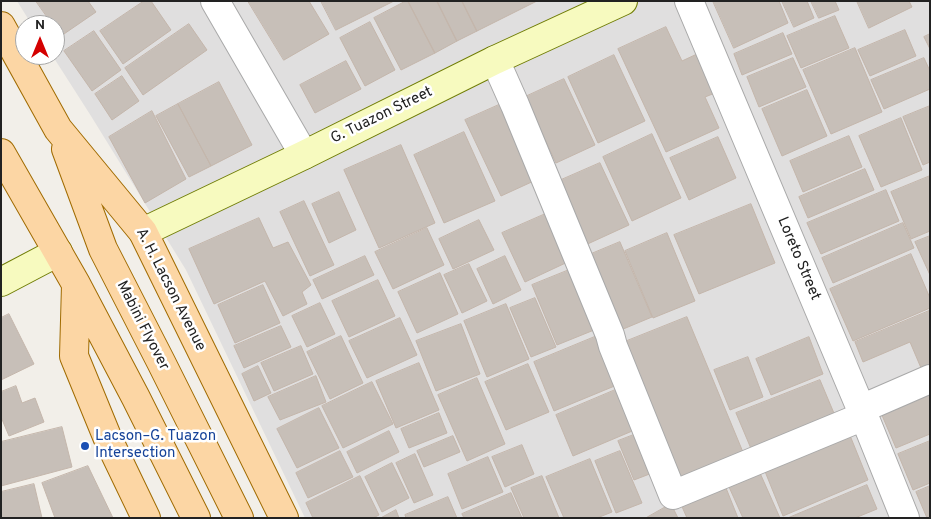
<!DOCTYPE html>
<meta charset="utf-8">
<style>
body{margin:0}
#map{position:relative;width:931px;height:519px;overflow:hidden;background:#f2efe9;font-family:Overpass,sans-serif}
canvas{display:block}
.frame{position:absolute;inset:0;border:2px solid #222;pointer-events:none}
.north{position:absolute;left:15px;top:15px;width:50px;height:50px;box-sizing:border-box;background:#fff;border:1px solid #a7a7a7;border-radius:50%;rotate:0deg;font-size:14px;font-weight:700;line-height:20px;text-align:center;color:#222}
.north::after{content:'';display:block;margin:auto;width:18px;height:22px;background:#d40000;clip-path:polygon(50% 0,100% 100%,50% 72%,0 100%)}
</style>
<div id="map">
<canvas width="931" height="519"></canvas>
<div class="frame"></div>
<div class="north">N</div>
</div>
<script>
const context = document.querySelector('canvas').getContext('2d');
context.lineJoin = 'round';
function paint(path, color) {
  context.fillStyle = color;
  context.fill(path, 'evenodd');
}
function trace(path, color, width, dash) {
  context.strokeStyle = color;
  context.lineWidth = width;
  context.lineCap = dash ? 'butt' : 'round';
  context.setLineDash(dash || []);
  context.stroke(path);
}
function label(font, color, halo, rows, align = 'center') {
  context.font = font + ' Overpass,sans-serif';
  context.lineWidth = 5;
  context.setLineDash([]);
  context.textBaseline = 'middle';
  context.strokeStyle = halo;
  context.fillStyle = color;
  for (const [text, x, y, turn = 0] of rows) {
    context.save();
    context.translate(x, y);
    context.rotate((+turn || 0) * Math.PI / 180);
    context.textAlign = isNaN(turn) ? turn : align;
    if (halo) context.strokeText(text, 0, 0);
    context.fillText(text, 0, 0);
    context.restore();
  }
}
paint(new Path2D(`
 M17,1H930V518H305L186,270L91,116L52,55H55V25H32Z`), '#e0dfdf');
const building = new Path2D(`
 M36,1H88L96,12L61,36L55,28V25H53Z
 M144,1H151L171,30L123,64L100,31Z
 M248,1H309L329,34L284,60Z
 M321,1H394L336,30Z
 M406,1H408L435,53L401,70L374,18Z
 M408,1H437L457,41L435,53Z
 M437,1H462L477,31L457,41Z
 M462,1H537L477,31Z
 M713,1H779L788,23L734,48Z
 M782,1H807L814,18L794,27Z
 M811,1H835L839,10L819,18Z
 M857,1H909L912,7L869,28Z
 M835,16L849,48L801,68L787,36Z
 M370,22L395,70L365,86L340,38Z
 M189,24L207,50L143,95L125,68Z
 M666,27L682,61L697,54L715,93L705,97L719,128L666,152L618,49Z
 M905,30L916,56L870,76L858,50Z
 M94,31L121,70L92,91L64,51Z
 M783,33L792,54L742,75L734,54Z
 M930,34V49L924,37Z
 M855,48L882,112L831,134L803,70Z
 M614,55L645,121L598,143L568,77Z
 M793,58L806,87L759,107L747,77Z
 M924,58L930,71V89L884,109L871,80Z
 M346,61L361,89L315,113L300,85Z
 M122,76L139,101L112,120L95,94Z
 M564,79L595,145L556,163L525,97Z
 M219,82L252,145L211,166L178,104Z
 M807,90L827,136L782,156L762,109Z
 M178,104L211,166L189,177L156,116Z
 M501,104L536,180L501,196L465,120Z
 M930,106V162L923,165L903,117Z
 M152,111L186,179L145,203L109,137Z
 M901,118L922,170L881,187L859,136Z
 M464,132L495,201L444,223L414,155Z
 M652,134L681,198L632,221L603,157Z
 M849,136L862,167L803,192L790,161Z
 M718,137L736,178L689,200L670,158Z
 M401,145L435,223L379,248L344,170Z
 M600,163L629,225L581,247L552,184Z
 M865,169L874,190L808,218L799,197Z
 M930,176V231L911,239L891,192Z
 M886,190L899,221L821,254L807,223Z
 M339,192L356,230L329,243L312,204Z
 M304,201L334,265L310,276L280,212Z
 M751,204L775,263L699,294L674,235Z
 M550,212L572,260L525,282L502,233Z
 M259,218L273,248L288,242L311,285L302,292L307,304L283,316L265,281L214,304L189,249Z
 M479,220L494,250L453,269L439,239Z
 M903,223L914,248L833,283L822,258Z
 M427,228L444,265L393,289L375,252Z
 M667,233L695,301L653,318L625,251Z
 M930,236V275L915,242Z
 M620,242L652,317L616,332L584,257Z
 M911,254L930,298V308L853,341L830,289Z
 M365,256L374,275L322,299L313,280Z
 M505,256L521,290L493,304L477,269Z
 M469,264L487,301L462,313L444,275Z
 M579,266L604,326L557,345L532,285Z
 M440,273L458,314L417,333L398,292Z
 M378,280L395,316L349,337L332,301Z
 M263,285L280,323L235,343L218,305Z
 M535,298L556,347L531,357L510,308Z
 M320,303L335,334L307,347L292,316Z
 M506,304L529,359L487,377L464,321Z
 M929,311L930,314V372L924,375L910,342L863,362L855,342Z
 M9,314L34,364L1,380V318Z
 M687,317L745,457L675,485L617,345Z
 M400,318L417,355L367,378L349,341Z
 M461,324L480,374L436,391L416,341Z
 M281,326L291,347L244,368L234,346Z
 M341,336L363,383L330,399L307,352Z
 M597,336L617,385L554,411L534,362Z
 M809,337L823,374L771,395L756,359Z
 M301,346L313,374L274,391L261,363Z
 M748,357L763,397L730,410L714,370Z
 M419,363L439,410L396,428L376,381Z
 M528,364L549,412L506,430L485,382Z
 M258,366L271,393L254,401L242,374Z
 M316,376L326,402L280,420L268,397Z
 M477,378L505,444L467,461L438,395Z
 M820,380L836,418L752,451L736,413Z
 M372,382L393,424L343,448L322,406Z
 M930,384V434L896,448L878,406Z
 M16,386L22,403L35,398L44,422L9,436L1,417V392Z
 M620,388L637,429L573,456L556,415Z
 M319,408L339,448L297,468L277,429Z
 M439,413L447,433L409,448L401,429Z
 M62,427L72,467L1,486V442Z
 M847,428L868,480L783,516L762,464Z
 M389,431L399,452L357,473L347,452Z
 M644,431L660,470L634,480L618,441Z
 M453,436L460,452L424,467L417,451Z
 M930,441V483L913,490L898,454Z
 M522,445L534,474L505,487L492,457Z
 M340,451L353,477L308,498L296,473Z
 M620,451L642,503L616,513L595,461Z
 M415,454L433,495L414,503L396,463Z
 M488,457L503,492L462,509L448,474Z
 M590,459L612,512L597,518H564L546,477Z
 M392,463L409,498L382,512L365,477Z
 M756,464L780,518H743L725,478Z
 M88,466L113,518H55L42,483Z
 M360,476L379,515L373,518H313L306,503Z
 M542,476L559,518H524L511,488Z
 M724,483L738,518H687L680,502Z
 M34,484L42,518H1V492Z
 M867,485L877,509L855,518H788Z
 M930,486V518H927L916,492Z
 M511,493L522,518H464L462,514Z
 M448,497L457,518H406L405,515Z
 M671,504L678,518H646Z
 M396,510L399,518H381Z`);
paint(building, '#c7bfb8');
trace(building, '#c4b6ab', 1);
const street = new Path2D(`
 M215,1L304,155
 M689,1L864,416L905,518
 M495,60L515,105L610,335L613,346L673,495L864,416
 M861,409L930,379`);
const secondary = new Path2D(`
 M143,232L304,155L495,60L623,1
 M1,282L58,252`);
const primary = new Path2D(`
 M1,26L58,129L143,232L284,518
 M66,149L103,249L161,362L239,518
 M1,153L76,284L136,398L196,518
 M76,285L74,356L108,439L146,518`);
trace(street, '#a9a9a9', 30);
trace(secondary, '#707d05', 30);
trace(primary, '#a06b00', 30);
trace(street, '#fff', 28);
trace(secondary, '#f7fabf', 28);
trace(primary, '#fcd6a4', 28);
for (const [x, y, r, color] of [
 [85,446,5,"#1a4fb4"]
]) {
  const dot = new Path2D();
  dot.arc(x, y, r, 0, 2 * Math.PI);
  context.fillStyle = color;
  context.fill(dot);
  trace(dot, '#fff', 2);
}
label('15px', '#222', '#fff', [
 ["G. Tuazon Street",382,116,-26],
 ["Loreto Street",798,259,67],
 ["A. H. Lacson Avenue",170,290,63],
 ["Mabini Flyover",142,326,63]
]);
label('15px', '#164399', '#fff', [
 ["Lacson–G. Tuazon",95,437],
 ["Intersection",95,454]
], 'left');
</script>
